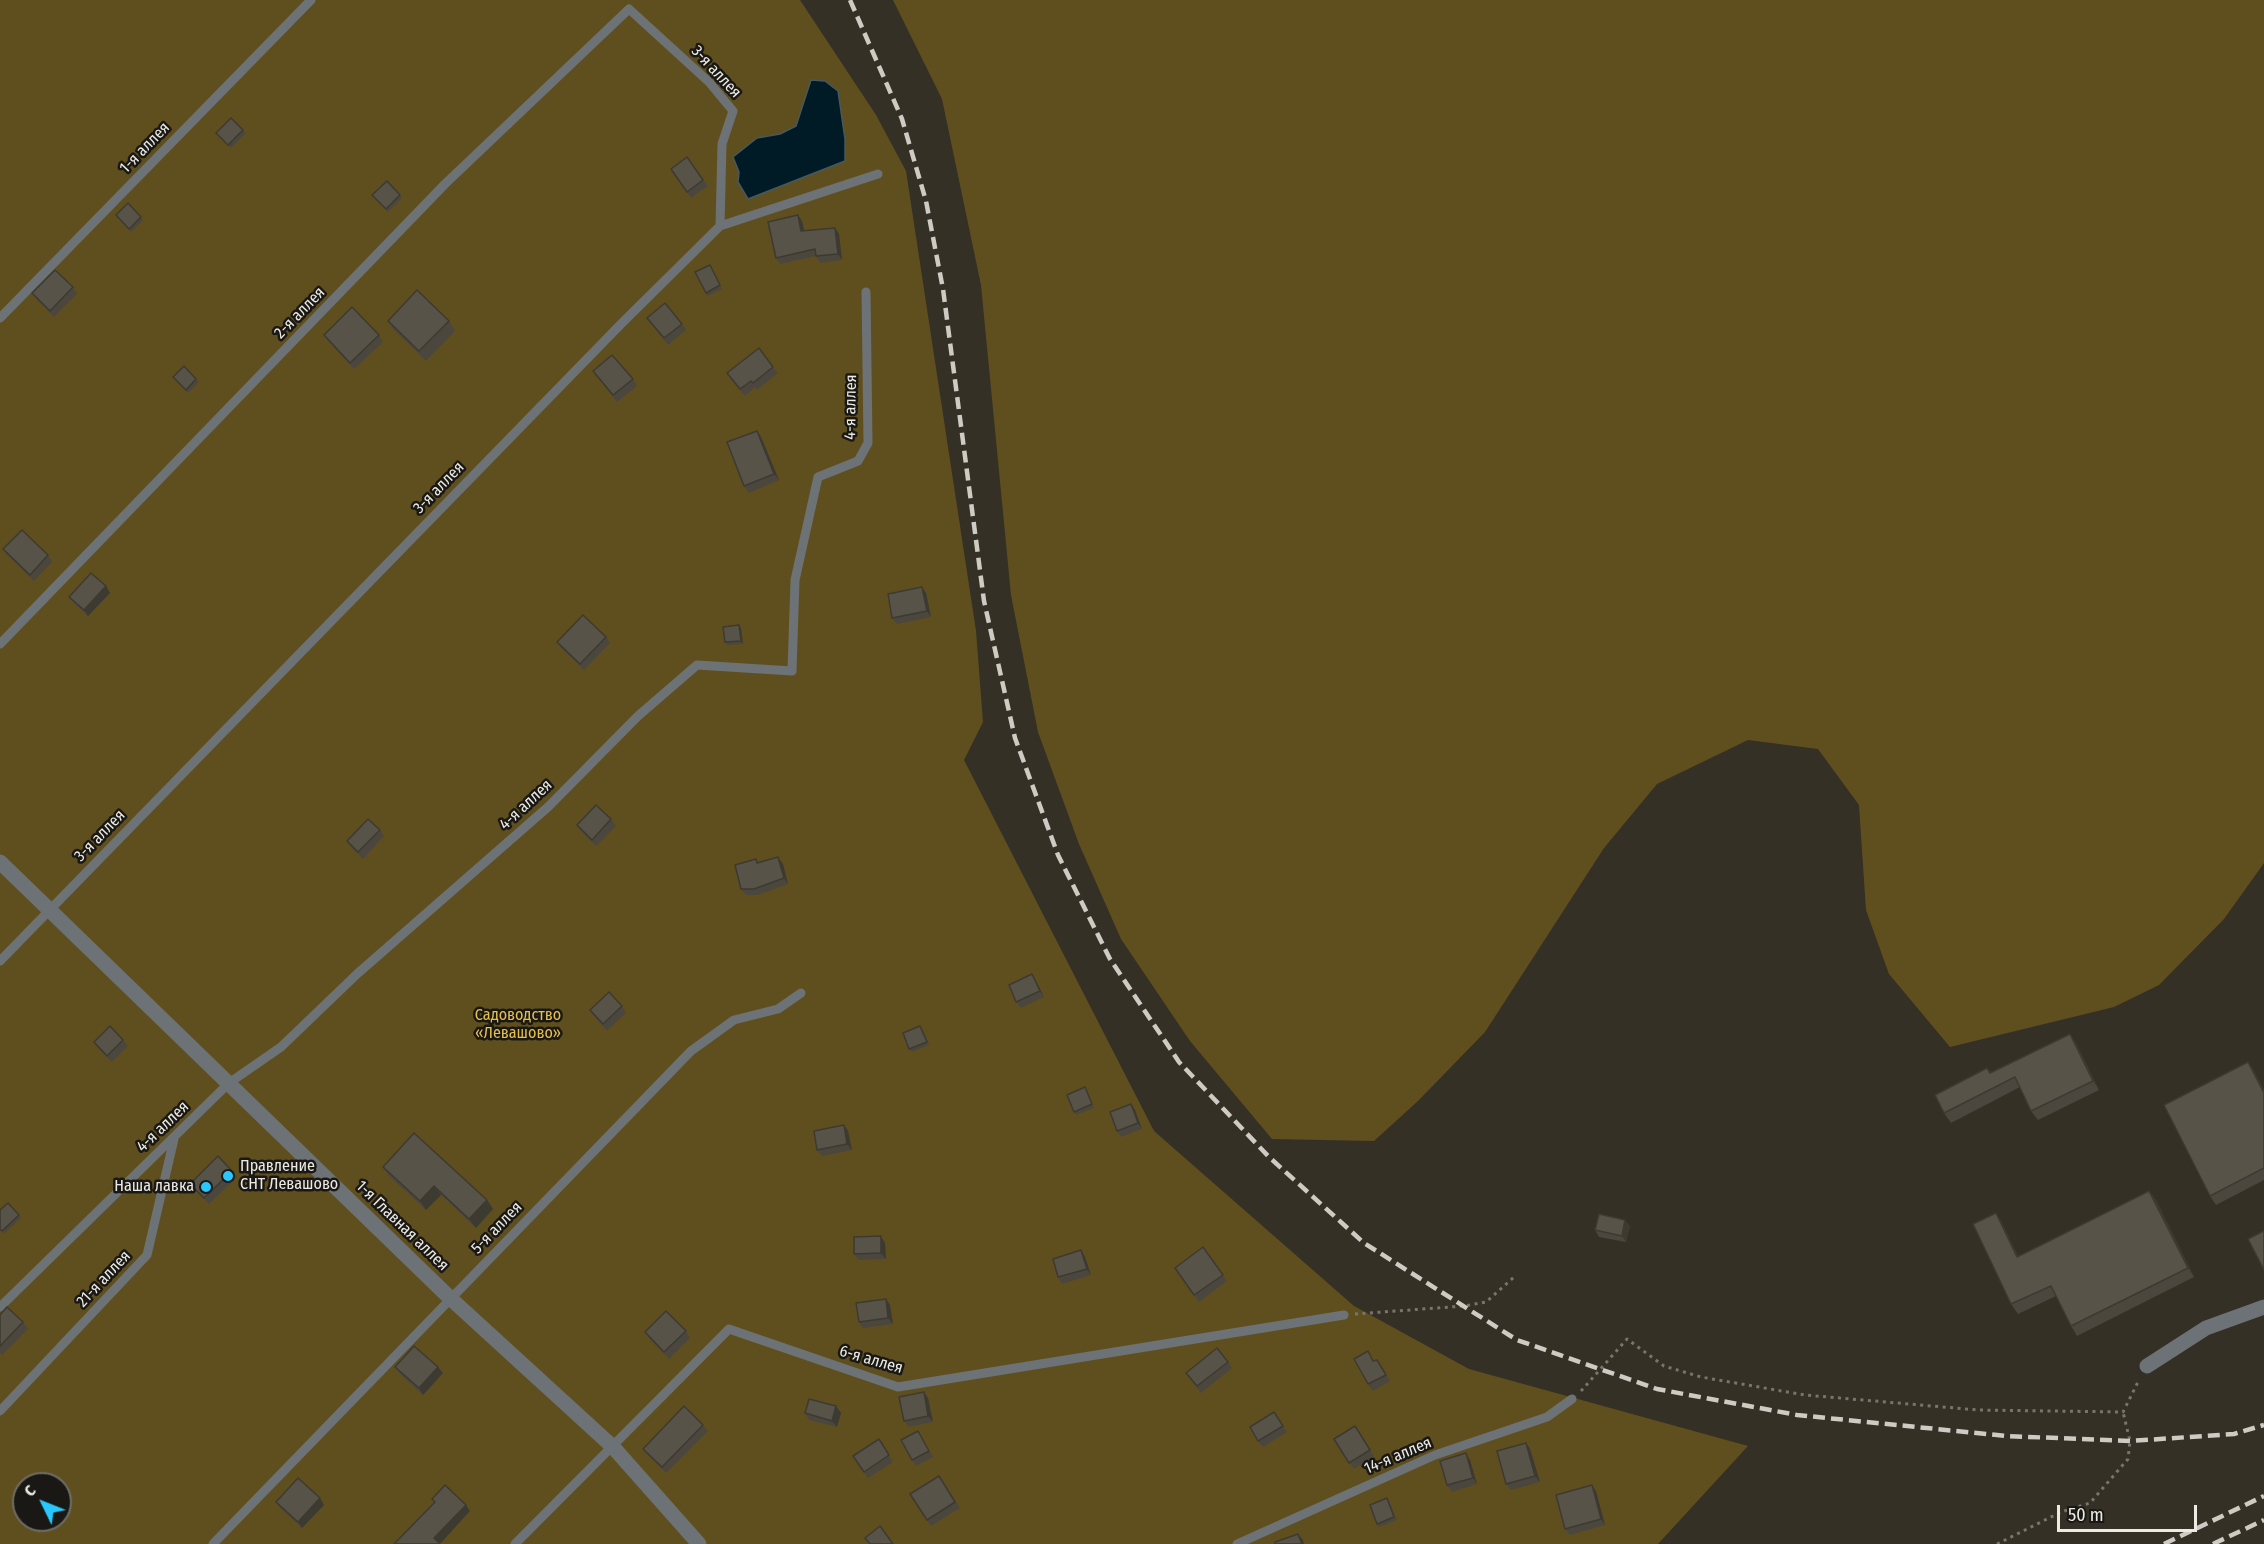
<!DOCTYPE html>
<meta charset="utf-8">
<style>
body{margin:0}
#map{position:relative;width:2264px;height:1544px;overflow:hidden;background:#343026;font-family:"Fira Sans Condensed",sans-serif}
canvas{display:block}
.north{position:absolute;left:12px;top:1472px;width:60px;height:60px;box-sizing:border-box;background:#1a1814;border:2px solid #6e6c67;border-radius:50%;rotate:313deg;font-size:16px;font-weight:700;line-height:24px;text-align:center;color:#eceae3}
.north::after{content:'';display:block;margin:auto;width:21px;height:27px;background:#28c8ff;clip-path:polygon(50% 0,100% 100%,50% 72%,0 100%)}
.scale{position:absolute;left:2057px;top:1505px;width:140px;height:27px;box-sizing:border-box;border:3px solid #eceae3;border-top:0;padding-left:8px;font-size:18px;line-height:21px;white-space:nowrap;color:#eceae3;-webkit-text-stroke:4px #1a1814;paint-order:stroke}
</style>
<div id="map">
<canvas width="2264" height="1544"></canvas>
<div class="north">С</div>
<div class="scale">50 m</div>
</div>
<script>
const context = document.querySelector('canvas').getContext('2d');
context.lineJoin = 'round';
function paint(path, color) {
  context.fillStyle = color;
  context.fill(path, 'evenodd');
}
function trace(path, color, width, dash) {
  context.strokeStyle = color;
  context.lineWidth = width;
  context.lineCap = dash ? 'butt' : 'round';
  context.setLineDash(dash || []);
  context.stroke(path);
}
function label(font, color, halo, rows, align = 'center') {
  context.font = font + ' "Fira Sans Condensed",sans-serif';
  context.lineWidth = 5;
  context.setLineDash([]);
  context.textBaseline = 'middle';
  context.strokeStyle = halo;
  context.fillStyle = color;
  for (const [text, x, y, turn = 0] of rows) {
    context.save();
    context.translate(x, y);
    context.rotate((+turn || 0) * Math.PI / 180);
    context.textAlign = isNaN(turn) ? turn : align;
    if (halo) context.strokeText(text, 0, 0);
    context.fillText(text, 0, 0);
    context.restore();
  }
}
paint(new Path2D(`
 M0,0H800L876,115L906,171L976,631L983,722L964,760L1154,1131L1354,1306L1469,1369L1748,1446L1658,1544H0ZM24,1484H60V1520H24Z
 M893,0H2264V863L2224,919L2159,985L2114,1007L1950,1047L1889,974L1866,910L1859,805L1818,749L1748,740L1657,784L1604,848L1485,1032L1418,1101L1374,1141L1272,1139L1190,1041L1121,939L1079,844L1038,732L1011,595L981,285L942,99Z`), '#604f1e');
const water = new Path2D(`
 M811,80L825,81L838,91L845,139V161L748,199L738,182L739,172L733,157L757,138L780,134L796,126Z`);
paint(water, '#001b26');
trace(water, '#47595f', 1.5);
trace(new Path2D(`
 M1355,1314L1464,1306L1486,1302L1514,1277
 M1581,1391L1627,1339L1664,1366L1701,1377L1805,1395L1978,1410L2123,1412L2139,1380
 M1997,1544L2061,1512L2090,1503L2128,1459L2130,1441L2123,1412`), '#79756c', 3, [3, 4.5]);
trace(new Path2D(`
 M720,226L878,174
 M0,318L311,0
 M0,644L445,184L629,9L709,82L733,111L722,144L720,226L621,324L0,961
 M0,1307L229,1083L281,1047L357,974L548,807L638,716L697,665L792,671L795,580L818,477L858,461L868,443L866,292
 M0,1411L147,1255L174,1139
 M213,1544L691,1051L734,1020L778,1009L801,993
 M515,1544L729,1329L898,1387L1344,1315
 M1237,1544L1435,1455L1547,1417L1572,1399`), '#6c7275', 9);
trace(new Path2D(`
 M0,862L450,1298L613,1447L699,1544
 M2147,1366L2206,1328L2264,1307`), '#6c7275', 15);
trace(new Path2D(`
 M850,0L902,119L926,201L943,289L984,601L1015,738L1058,855L1110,959L1179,1062L1269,1157L1364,1243L1517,1340L1657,1389L1797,1415L2006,1436L2130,1441L2234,1434L2264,1425
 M2164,1544L2264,1496
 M2213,1544L2264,1520`), '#cecbc4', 4.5, [12, 6]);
paint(new Path2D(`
 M243,130L246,133L231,148L216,133Z
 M687,157L708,186L691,198L671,169Z
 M372,195H400L402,198L388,212Z
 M116,215L141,217L143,220L131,232Z
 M798,215L802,221L804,231L835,228L839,234L842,260L820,263L816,256L780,264L776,258Z
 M710,265L722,289L708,296L706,293Z
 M73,287L77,294L54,317L37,300L32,293Z
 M647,318L682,324L686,330L668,345Z
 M388,321H449L455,331L426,361L394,330Z
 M324,335H379L383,342L354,369L328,341Z
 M773,367L778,373L757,390L755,387L745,396L731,379Z
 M593,371L633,379L637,386L617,402Z
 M173,377L196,379L199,382L188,393Z
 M757,431L761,437L779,480L749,493L744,486Z
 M3,549L48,555L52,562L34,581L7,555Z
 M106,586L110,593L88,616L74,603L69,597Z
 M926,593L931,617L897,624L892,618Z
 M741,628L743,644L727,645L725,642Z
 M606,637L610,643L584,670L561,648L557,642Z
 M611,819L616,826L596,846L581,831L577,825Z
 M380,830L384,836L363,859L351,847L347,841Z
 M756,859L759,863L783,864L788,884L758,895H746L741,889Z
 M1036,981L1044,997L1021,1008L1016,1002Z
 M622,1006L626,1013L607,1031L594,1016L590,1010Z
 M923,1029L929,1045L912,1052L909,1049Z
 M2070,1034L2076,1043L2099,1090L2038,1120L2031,1111L2020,1087L1951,1123L1944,1113L1987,1068L1991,1072Z
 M123,1040L128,1046L112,1062L98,1048L94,1042Z
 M2248,1062L2254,1071L2264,1090V1180L2216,1205L2210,1196Z
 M1087,1090L1094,1108L1076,1115L1074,1112Z
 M1131,1104L1135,1110L1142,1129L1121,1137L1117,1131Z
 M844,1125L848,1131L852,1150L822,1156L817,1150Z
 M383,1167L487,1200L493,1209L476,1228L441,1195L426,1210L389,1176Z
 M232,1171L237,1177L209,1204L195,1190L190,1184Z
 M2149,1191L2156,1200L2194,1277L2077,1336L2071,1326L2056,1296L2018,1314L2011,1304L1996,1213L2002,1223L2018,1256Z
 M0,1210L19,1215L21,1218L4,1234L0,1229Z
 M1630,1226L1626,1242L1599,1237L1595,1230Z
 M885,1243L886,1259L859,1260L854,1254Z
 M1203,1247L1227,1281L1199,1302L1175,1268Z
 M1081,1250L1085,1257L1091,1275L1062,1284L1058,1277Z
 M886,1299L890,1305L893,1324L863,1328L859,1322Z
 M0,1315L23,1322L28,1329L2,1355L0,1353Z
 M686,1331L690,1338L669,1359L649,1338L645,1332Z
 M1374,1361L1381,1366L1390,1381L1373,1391L1368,1384Z
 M1228,1362L1232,1368L1201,1393L1186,1373Z
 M395,1367L443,1373L423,1395L399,1373Z
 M928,1398L933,1422L909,1427L904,1421Z
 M836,1406L841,1413L837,1427L809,1420L805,1413Z
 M1274,1412L1287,1432L1263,1447L1258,1441Z
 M703,1425L708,1431L666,1473L648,1455L643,1449Z
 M1355,1426L1374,1456L1354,1469L1334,1439Z
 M918,1431L933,1457L916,1466L912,1460Z
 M879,1439L893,1462L868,1478L853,1456Z
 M1526,1443L1530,1449L1540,1482L1511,1490L1506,1484Z
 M1470,1460L1477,1484L1452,1492L1447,1485Z
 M943,1482L960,1508L931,1526L927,1520Z
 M1596,1491L1605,1525L1570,1535L1565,1529Z
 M1389,1501L1397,1520L1379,1527L1377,1524Z
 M276,1502L324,1505L302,1528L280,1508Z`), '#4b473e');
paint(new Path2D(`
 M798,215L802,221L806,238L801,231Z
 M835,228L839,234L842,260L838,254Z
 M757,431L761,437L779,480L774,474Z
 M106,586L110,593L88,616L84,610Z
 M922,587L926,593L931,617L927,611Z
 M739,625L741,628L743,644L741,641Z
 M778,857L783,864L788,884L784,878Z
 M1032,974L1036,981L1044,997L1040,991Z
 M2070,1034L2076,1043L2099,1090L2093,1081Z
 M2248,1062L2254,1071L2264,1090V1093Z
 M1131,1104L1135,1110L1142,1129L1138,1123Z
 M844,1125L848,1131L852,1150L847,1144Z
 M434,1186L441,1195L426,1210L420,1201Z
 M2149,1191L2156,1200L2194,1277L2188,1268Z
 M487,1200L493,1209L476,1228L469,1219Z
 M1996,1213L2002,1223L2023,1266L2017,1257Z
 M1625,1220L1630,1226L1626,1242L1622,1236Z
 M881,1236L885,1243L886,1259L881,1253Z
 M1081,1250L1085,1257L1091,1275L1087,1269Z
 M886,1299L890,1305L893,1324L888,1318Z
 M438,1367L443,1373L423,1395L419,1388Z
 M924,1392L928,1398L933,1422L928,1416Z
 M836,1406L841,1413L837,1427L832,1421Z
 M1526,1443L1530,1449L1540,1482L1535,1476Z
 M1466,1453L1470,1460L1477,1484L1473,1478Z
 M1592,1485L1596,1491L1605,1525L1601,1519Z
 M320,1498L324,1505L302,1528L298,1522Z
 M466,1505L470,1511L440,1544L434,1538Z
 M1298,1534L1303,1540L1304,1544H1302Z`), '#3d3a32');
const building = new Path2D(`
 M231,118L243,130L228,145L216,133Z
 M687,157L703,180L687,192L671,169Z
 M387,181L400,195L386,209L372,195Z
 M128,203L141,217L129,229L116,215Z
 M798,215L801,231L835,228L838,254L816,256L815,249L776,258L768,222Z
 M710,265L720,285L706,293L695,272Z
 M55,270L73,287L50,311L32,293Z
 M417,290L449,321L419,351L388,321Z
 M665,303L682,324L664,338L647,318Z
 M352,307L379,335L350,363L324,335Z
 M759,348L773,367L753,383L751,381L740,389L727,373Z
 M612,355L633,379L613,395L593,371Z
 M184,366L196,379L186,390L173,377Z
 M757,431L774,474L744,486L727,442Z
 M22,530L48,555L30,575L3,549Z
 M91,573L106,586L84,610L69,597Z
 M922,587L927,611L892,618L888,594Z
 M583,615L606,637L580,664L557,642Z
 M739,625L741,641L725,642L723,627Z
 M596,805L611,819L592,840L577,825Z
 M368,819L380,830L358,852L347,841Z
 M778,857L784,878L754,889H741L735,865L756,859L757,863Z
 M1032,974L1040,991L1016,1002L1009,985Z
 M609,992L622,1006L603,1024L590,1010Z
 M110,1026L123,1040L107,1056L94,1042Z
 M920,1026L927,1042L909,1049L903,1033Z
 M2070,1034L2093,1081L2031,1111L2015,1077L1944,1113L1935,1095L1987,1068L1990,1073Z
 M2248,1062L2264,1093V1168L2210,1196L2164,1105Z
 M1085,1087L1092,1104L1074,1112L1067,1095Z
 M1131,1104L1138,1123L1117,1131L1110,1112Z
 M844,1125L847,1144L817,1150L814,1131Z
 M414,1133L487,1200L469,1219L434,1186L420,1201L383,1167Z
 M218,1156L232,1171L204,1198L190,1184Z
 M2149,1191L2188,1268L2071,1326L2051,1286L2011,1304L1973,1224L1996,1213L2017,1257Z
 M8,1203L19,1215L2,1231L0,1229V1210Z
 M1599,1214L1625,1220L1622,1236L1595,1230Z
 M2264,1231V1270L2248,1239Z
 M881,1236V1253L854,1254V1237Z
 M1203,1247L1223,1275L1194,1295L1175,1268Z
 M1081,1250L1087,1269L1058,1277L1053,1259Z
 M886,1299L888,1318L859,1322L856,1303Z
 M7,1307L23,1322L0,1346V1315Z
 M666,1311L686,1331L664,1352L645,1332Z
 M414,1346L438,1367L419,1388L395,1367Z
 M1217,1348L1228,1362L1197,1386L1186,1373Z
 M1368,1351L1373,1361L1377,1360L1386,1375L1368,1384L1354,1359Z
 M924,1392L928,1416L904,1421L899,1397Z
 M809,1399L836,1406L832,1421L805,1413Z
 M684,1406L703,1425L662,1467L643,1449Z
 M1274,1412L1283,1426L1258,1441L1250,1427Z
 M1355,1426L1370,1450L1349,1463L1334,1439Z
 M918,1431L929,1451L912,1460L901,1440Z
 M879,1439L889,1455L864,1472L853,1456Z
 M1526,1443L1535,1476L1506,1484L1497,1451Z
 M1466,1453L1473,1478L1447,1485L1440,1461Z
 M939,1476L955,1502L927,1520L910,1494Z
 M298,1478L320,1498L298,1522L276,1502Z
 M445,1485L466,1505L434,1538L439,1543L438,1544H394L435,1502L432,1499Z
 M1592,1485L1601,1519L1565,1529L1556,1495Z
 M1387,1498L1394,1517L1377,1524L1370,1505Z
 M880,1526L893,1544H870L865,1538Z
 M1298,1534L1302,1544H1275V1542Z`);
paint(building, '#575348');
trace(building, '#3d3a32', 1.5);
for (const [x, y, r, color] of [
 [228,1176,6,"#28c8ff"],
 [206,1187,6,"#28c8ff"]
]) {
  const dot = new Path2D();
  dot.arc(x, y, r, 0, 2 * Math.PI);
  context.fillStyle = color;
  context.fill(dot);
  trace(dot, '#1a1814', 2);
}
label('16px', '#eceae3', '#1a1814', [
 ["3-я аллея",716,72,47],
 ["1-я аллея",145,148,-46],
 ["2-я аллея",300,313,-46],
 ["4-я аллея",851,407,-89],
 ["3-я аллея",439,488,-46],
 ["4-я аллея",526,805,-43],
 ["3-я аллея",100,836,-46],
 ["4-я аллея",163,1127,-44],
 ["1-я Главная аллея",402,1226,44],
 ["5-я аллея",497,1228,-46],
 ["21-я аллея",104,1279,-47],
 ["6-я аллея",871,1360,16],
 ["14-я аллея",1398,1456,-23]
]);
label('16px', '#e5c04f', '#1a1814', [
 ["Садоводство",518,1016],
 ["«Левашово»",518,1034]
]);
label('16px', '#eceae3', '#1a1814', [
 ["Правление",240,1167],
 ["СНТ Левашово",240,1185],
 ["Наша лавка",194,1187,"right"]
], 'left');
</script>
